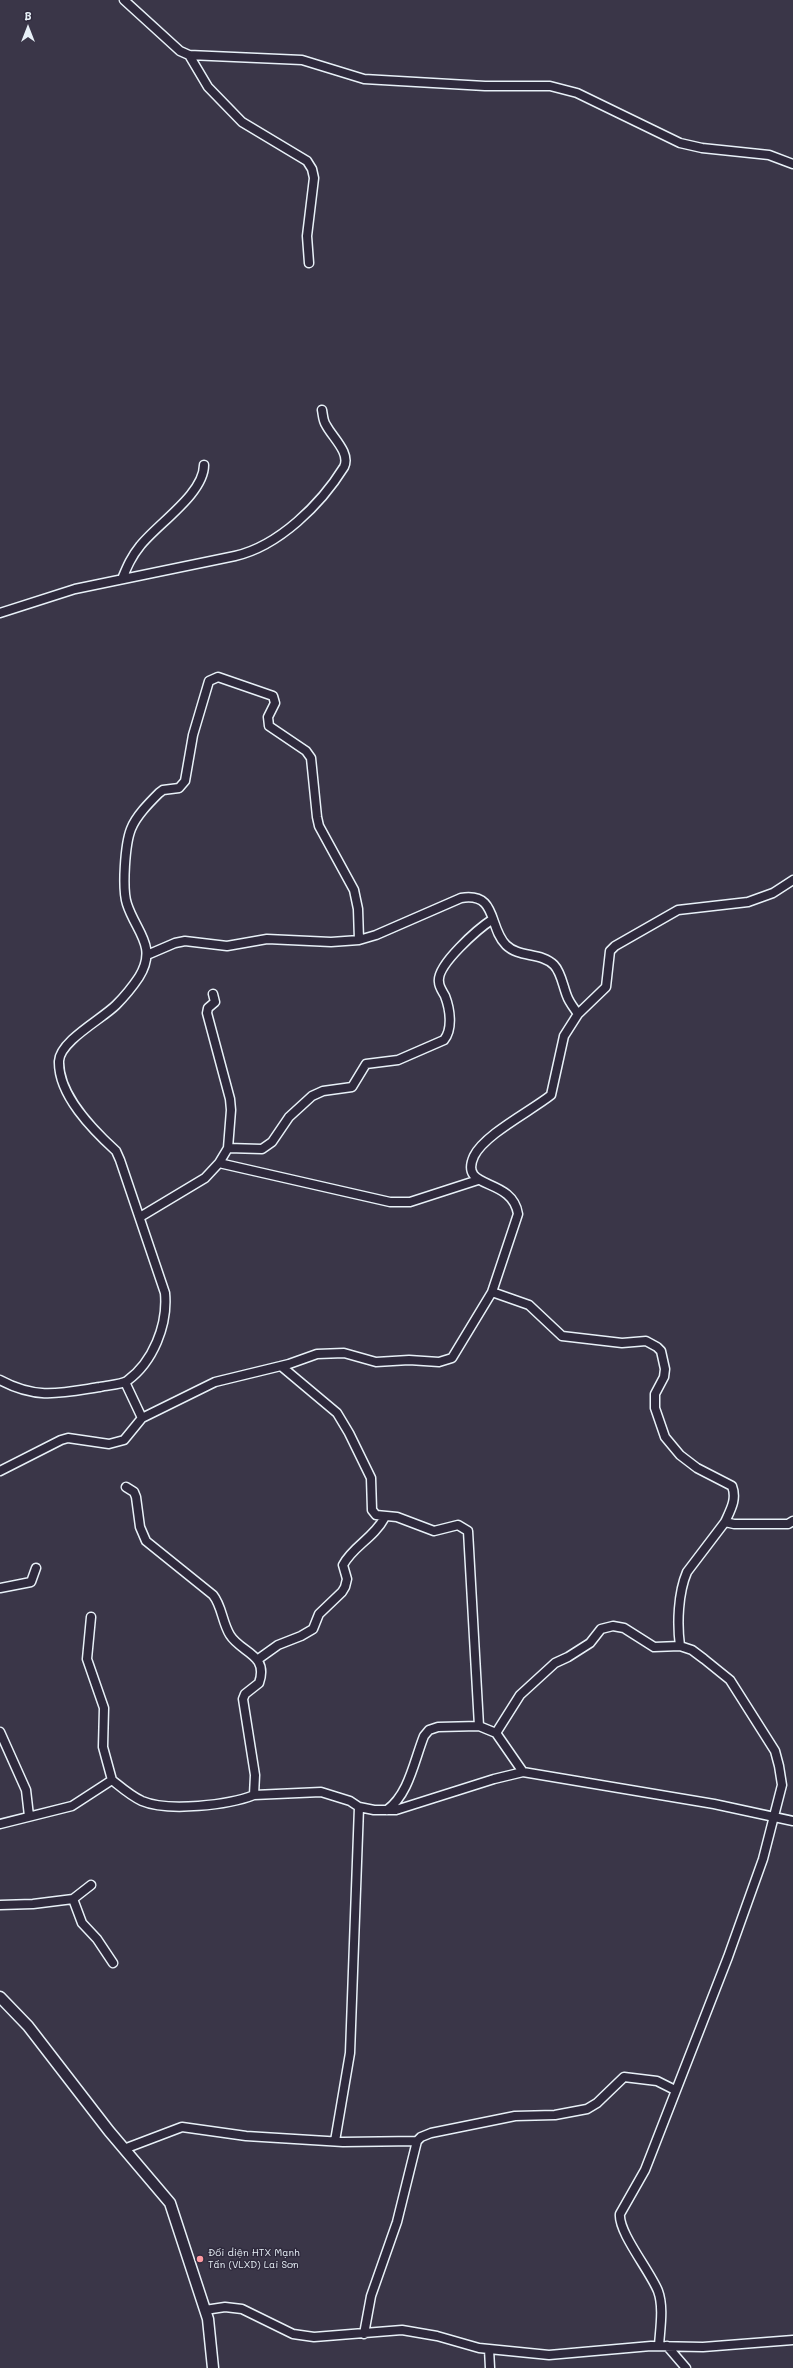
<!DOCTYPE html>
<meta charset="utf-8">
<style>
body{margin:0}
#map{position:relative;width:793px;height:2368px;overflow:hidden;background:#3a3648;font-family:Mali,sans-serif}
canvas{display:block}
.north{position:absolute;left:8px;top:8px;width:40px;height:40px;-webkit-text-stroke:3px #2f2a3d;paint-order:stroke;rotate:0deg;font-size:11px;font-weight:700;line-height:16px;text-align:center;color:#e8f1f8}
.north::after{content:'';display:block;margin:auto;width:14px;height:18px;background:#e8f1f8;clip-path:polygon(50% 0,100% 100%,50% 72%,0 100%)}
</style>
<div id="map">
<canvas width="793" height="2368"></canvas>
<div class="north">B</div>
</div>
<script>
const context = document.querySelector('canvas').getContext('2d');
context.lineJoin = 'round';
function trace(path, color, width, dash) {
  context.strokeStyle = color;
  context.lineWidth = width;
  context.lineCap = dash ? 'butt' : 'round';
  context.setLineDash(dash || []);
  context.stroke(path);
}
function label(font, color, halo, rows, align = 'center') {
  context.font = font + ' Mali,sans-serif';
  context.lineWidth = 3;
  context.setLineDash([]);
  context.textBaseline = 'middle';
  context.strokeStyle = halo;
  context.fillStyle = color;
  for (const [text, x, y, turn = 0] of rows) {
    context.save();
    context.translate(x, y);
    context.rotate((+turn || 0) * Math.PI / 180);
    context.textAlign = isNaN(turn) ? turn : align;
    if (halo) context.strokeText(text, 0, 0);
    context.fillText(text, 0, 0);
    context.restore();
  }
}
const minor = new Path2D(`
 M124,0L180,51L189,55L302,60L364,79L485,86H550L577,93L680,143L702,148L769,155L793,164
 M189,55L208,87L242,122L307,161L312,169L314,178L307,236L309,263
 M122,579C127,567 131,557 140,546C157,524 204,494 204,465
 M0,613L75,589L235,556C279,546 321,504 344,467C351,453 332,437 326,425C323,421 323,415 322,410
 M147,955L175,943L185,941L227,946L267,939L331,942L359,940L376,935L461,898C498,892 488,927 506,945C519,958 541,952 554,965C561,972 563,986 567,996C569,1002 574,1008 578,1014
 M213,994L215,1002L208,1008L207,1013L230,1099L231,1110L228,1148
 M219,1163L390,1202H410L478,1180
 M140,1217L205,1178L219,1163L228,1148L262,1149L272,1142L289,1117L312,1096L323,1091L352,1087L366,1064L398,1060L444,1040C453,1029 450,1009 445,996C443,992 439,987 439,982C436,965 479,928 493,919
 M492,1292L529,1305L562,1336L622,1343L646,1341L657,1347L661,1351L665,1369L664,1377L655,1394V1408L665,1437L680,1455L697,1468L732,1486C737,1499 731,1509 725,1522
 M281,1366L337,1413L349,1433L371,1478L372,1510L376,1515L397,1517L434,1531L458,1525L468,1531L479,1726
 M0,1380C37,1400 61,1393 100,1387C108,1385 120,1385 127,1381C153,1362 168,1325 165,1293L120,1160L116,1151C93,1130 58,1095 59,1061C60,1041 102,1019 116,1005C124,997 133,986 139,977C158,946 136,932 127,904C122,889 125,844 131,829C136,816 149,803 159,793L163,790L179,788L185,781L193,735L209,681L218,677L273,696L275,703L268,717L269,726L306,751L311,758L317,817L319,826L354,890L358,909L359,940
 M125,1382L142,1418
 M0,1471L61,1440L68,1438L109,1444L124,1440L142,1418L215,1382L289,1364L317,1354L344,1353L376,1362L409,1360L439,1362L452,1358L492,1292L518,1214C512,1176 458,1191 474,1156C485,1134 531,1111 551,1095L564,1036L578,1014L606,987L610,951L615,946L678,910L748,902L773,893L793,880
 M0,1588L31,1582L36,1568
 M91,1617L87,1659L104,1708L103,1747L112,1780
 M680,1646C677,1624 678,1593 687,1572L725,1522L734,1524H788L793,1521
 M257,1660L278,1645L301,1636L313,1629L319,1614L342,1592L345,1587L347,1579L343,1565C353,1546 373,1539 385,1517
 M0,1732L26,1790L29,1816
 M496,1733L520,1695L555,1663L568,1657L590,1643L601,1629L613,1626L624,1628L654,1647L680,1646L692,1650L704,1659L730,1680L775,1751L779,1766L782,1785L763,1859L728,1957L645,2170L620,2214C618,2232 650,2271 658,2291C664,2307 660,2329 659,2346
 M254,1795L321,1792L350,1801L359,1807L374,1810H396L494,1779L523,1772L714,1804L793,1821
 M387,1810C409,1794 414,1761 424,1736L429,1730L438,1727L479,1726L496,1733L523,1772
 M0,1824L72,1806L112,1780C122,1788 131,1796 142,1801C168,1812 229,1805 254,1795L255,1775L243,1699L245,1694L259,1683C269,1654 241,1653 230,1635C222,1622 222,1606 213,1595L146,1541L140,1527L136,1497L134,1492L126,1487
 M73,1899L82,1923L97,1939L113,1963
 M0,1905L33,1904L73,1899L91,1885
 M335,2141L350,2053L359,1807
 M417,2141L421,2137L431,2133L515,2116L555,2115L587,2109L597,2103L624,2077L657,2081L675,2090
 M124,2149L182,2127L246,2136L343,2142L417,2141L397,2222L371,2296L364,2334
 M205,2310L225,2307L242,2309L293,2334L314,2337L402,2330L437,2336L479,2348L549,2355L651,2346L703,2347L793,2340
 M667,2346L686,2368
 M489,2349L490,2368`);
const tertiary = new Path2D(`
 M0,1997L28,2026L109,2131L170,2203L208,2319L213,2368`);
trace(minor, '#e8f1f8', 11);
trace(tertiary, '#e8f1f8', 13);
trace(minor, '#2f2a3d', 8);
trace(tertiary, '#2f2a3d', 10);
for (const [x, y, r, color] of [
 [200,2259,4,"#ff9aa2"]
]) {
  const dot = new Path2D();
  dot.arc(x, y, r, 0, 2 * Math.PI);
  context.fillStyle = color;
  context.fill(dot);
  trace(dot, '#2f2a3d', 1.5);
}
label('10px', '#e8f1f8', '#2f2a3d', [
 ["Đối diện HTX Mạnh",208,2253],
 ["Tấn (VLXD) Lai Sơn",208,2265]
], 'left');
</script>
